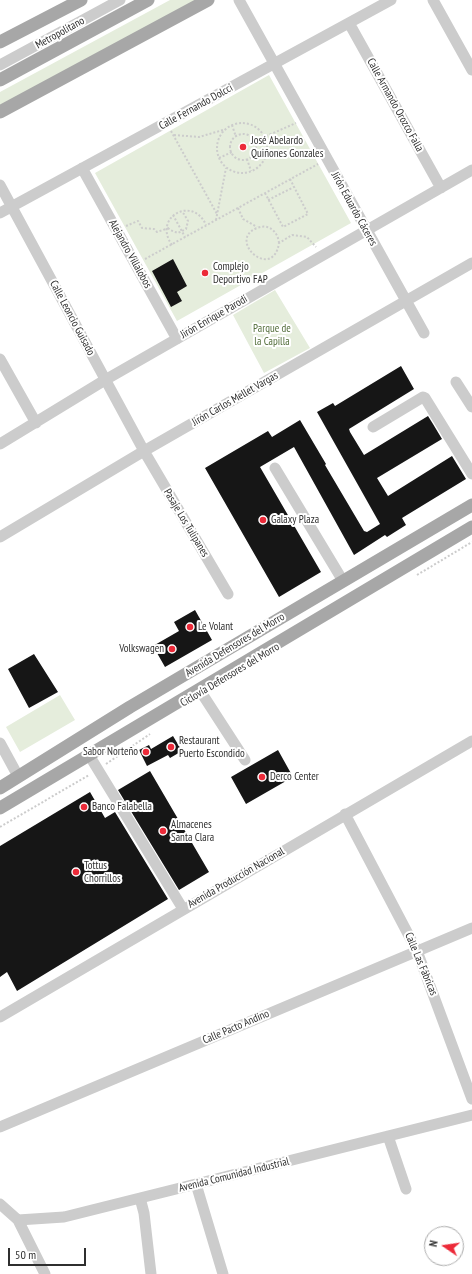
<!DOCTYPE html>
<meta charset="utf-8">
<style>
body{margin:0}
#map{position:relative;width:472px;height:1274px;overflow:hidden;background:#fff;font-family:"PT Sans Narrow",sans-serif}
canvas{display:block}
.north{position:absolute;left:424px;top:1226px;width:40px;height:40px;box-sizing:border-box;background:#fff;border:1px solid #acacac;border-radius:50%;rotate:283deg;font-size:11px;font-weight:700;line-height:16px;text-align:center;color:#2f2f2f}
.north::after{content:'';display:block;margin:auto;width:14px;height:18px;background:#ec2a39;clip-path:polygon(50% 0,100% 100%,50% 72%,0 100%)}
.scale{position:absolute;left:8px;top:1248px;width:78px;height:18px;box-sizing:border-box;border:2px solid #2f2f2f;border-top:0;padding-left:5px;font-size:12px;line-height:14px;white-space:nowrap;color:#2f2f2f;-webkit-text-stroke:3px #fff;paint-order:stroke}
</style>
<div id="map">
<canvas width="472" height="1274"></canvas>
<div class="north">N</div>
<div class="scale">50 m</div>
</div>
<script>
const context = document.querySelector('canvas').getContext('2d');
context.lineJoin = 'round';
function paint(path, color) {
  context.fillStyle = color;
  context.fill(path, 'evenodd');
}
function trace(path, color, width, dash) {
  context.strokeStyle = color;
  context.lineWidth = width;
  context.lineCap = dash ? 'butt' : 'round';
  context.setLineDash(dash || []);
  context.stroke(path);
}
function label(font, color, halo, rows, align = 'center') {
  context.font = font + ' "PT Sans Narrow",sans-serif';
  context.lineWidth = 4;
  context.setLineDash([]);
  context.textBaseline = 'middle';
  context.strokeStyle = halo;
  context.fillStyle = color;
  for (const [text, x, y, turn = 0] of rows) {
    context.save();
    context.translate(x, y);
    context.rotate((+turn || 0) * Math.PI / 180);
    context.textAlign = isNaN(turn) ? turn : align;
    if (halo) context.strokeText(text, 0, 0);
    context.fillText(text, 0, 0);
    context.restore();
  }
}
paint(new Path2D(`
 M170,0H197L0,108V92Z
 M269,75L351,223L177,321L95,173Z
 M275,290L310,348L264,373L233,315Z
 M60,695L75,720L20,752L6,727Z`), '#e5eddc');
paint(new Path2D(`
 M173,259L187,286L177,292L182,301L171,307L152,271Z
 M401,366L414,389L349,429L350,432L364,455L428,416L433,424L442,439L377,478L388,496L452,456L466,479L402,518L406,525L387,537L385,535L354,555L294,447L260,467L321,572L279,597L205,468L268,431L272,437L300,420L326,464L325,465L364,531L367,532L380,524L317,412L333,403L335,406Z
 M195,610L212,640L165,667L153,646L179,631L174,622Z
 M34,654L58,692L29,708L8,669Z
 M173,736L182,751L170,758L168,755L147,766L139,750L149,745L151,749Z
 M278,750L293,777L246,804L231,777Z
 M150,771L209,872L179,890L118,790Z
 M90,792L105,818L115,812L168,899L17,991L7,972L0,977V846Z`), '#161616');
trace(new Path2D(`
 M217 148a25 25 0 1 1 50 0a25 25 0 1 1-50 0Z
 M232,125L236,137
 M171,131L217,214
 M230 147a13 13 0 1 1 26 0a13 13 0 1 1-26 0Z
 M174,135L199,137L223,130
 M255,141L296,123
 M219,158L232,152
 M247,159L251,171
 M265,193L283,227L308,214L290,179
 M268,200L294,187
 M238,208L243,219L257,227
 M173,215L185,237
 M216,220L226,168
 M126,226L138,221L142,228L154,229L157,232L169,228
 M168,228L170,230L178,233L186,229L188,221L184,214L181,212
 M279,243C278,232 269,223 257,228C226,240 273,282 279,243L292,235L307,237L316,247
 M172,245C152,217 193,195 206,225
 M145,259L318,164
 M417,575L472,542
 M106,764L150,734
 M0,827L89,775`), '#ccc', 2, [2, 2]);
trace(new Path2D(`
 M239,0L424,333
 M433,0L472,70
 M349,23L441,188
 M0,65L120,0
 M82,168L177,339
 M0,185L144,451L228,594
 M0,213L391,0
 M0,359L36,423
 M456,382L472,407
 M373,427L423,397L425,398L472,474
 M0,444L105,380L472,170
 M275,468L343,581
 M0,537L144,451L472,263
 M199,689L245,760
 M0,743L18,776
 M89,755L183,909
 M345,814L417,951L472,1099
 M0,1017L472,741
 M0,1127L472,928
 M388,1136L406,1189
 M196,1184L223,1274
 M140,1198L144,1213L151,1274
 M0,1204L18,1220L45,1274
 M18,1220L64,1217L472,1115`), '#ccc', 11);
trace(new Path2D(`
 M0,42L81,0
 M0,80L148,0
 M0,112L208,0
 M0,788L130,707L472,505
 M0,808L472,527`), '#a7a7a7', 13);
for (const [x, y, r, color] of [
 [243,147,4,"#ec2a39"],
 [205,273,4,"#ec2a39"],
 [263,520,4,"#ec2a39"],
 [190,627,4,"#ec2a39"],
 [172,649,4,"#ec2a39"],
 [171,747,4,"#ec2a39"],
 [146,752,4,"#ec2a39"],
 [262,777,4,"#ec2a39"],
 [84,807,4,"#ec2a39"],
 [163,831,4,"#ec2a39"],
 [76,872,4,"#ec2a39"]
]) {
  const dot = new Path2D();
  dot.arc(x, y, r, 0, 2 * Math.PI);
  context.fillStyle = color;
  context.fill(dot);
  trace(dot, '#fff', 1.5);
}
label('11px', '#2f2f2f', '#fff', [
 ["Metropolitano",60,33,-29],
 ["Calle Armando Orozco Falla",395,105,61],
 ["Calle Fernando Dolcci",196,107,-29],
 ["Jirón Eduardo Cáceres",354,209,61],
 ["Alejandro Villalobos",130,254,61],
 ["Jirón Enrique Parodi",214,317,-30],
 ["Calle Leoncio Guisado",72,318,62],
 ["Jirón Carlos Mellet Vargas",235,399,-30],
 ["Pasaje Los Tulipanes",186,523,59],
 ["Avenida Defensores del Morro",235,645,-31],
 ["Ciclovía Defensores del Morro",230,675,-31],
 ["Avenida Producción Nacional",236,878,-30],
 ["Calle Las Fábricas",421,964,67],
 ["Calle Pacto Andino",236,1027,-23],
 ["Avenida Comunidad Industrial",234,1175,-14]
]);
label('11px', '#2f2f2f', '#fff', [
 ["José Abelardo",251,141],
 ["Quiñones Gonzales",251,154],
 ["Complejo",213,267],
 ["Deportivo FAP",213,280],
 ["Galaxy Plaza",271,520],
 ["Le Volant",198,627],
 ["Volkswagen",164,649,"right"],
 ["Restaurant",179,741],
 ["Puerto Escondido",179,754],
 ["Sabor Norteño",138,752,"right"],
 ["Derco Center",270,777],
 ["Banco Falabella",92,807],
 ["Almacenes",171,825],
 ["Santa Clara",171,838],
 ["Tottus",84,866],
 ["Chorrillos",84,879]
], 'left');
label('11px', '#526d3a', '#fff', [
 ["Parque de",272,329],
 ["la Capilla",272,342]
]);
</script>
